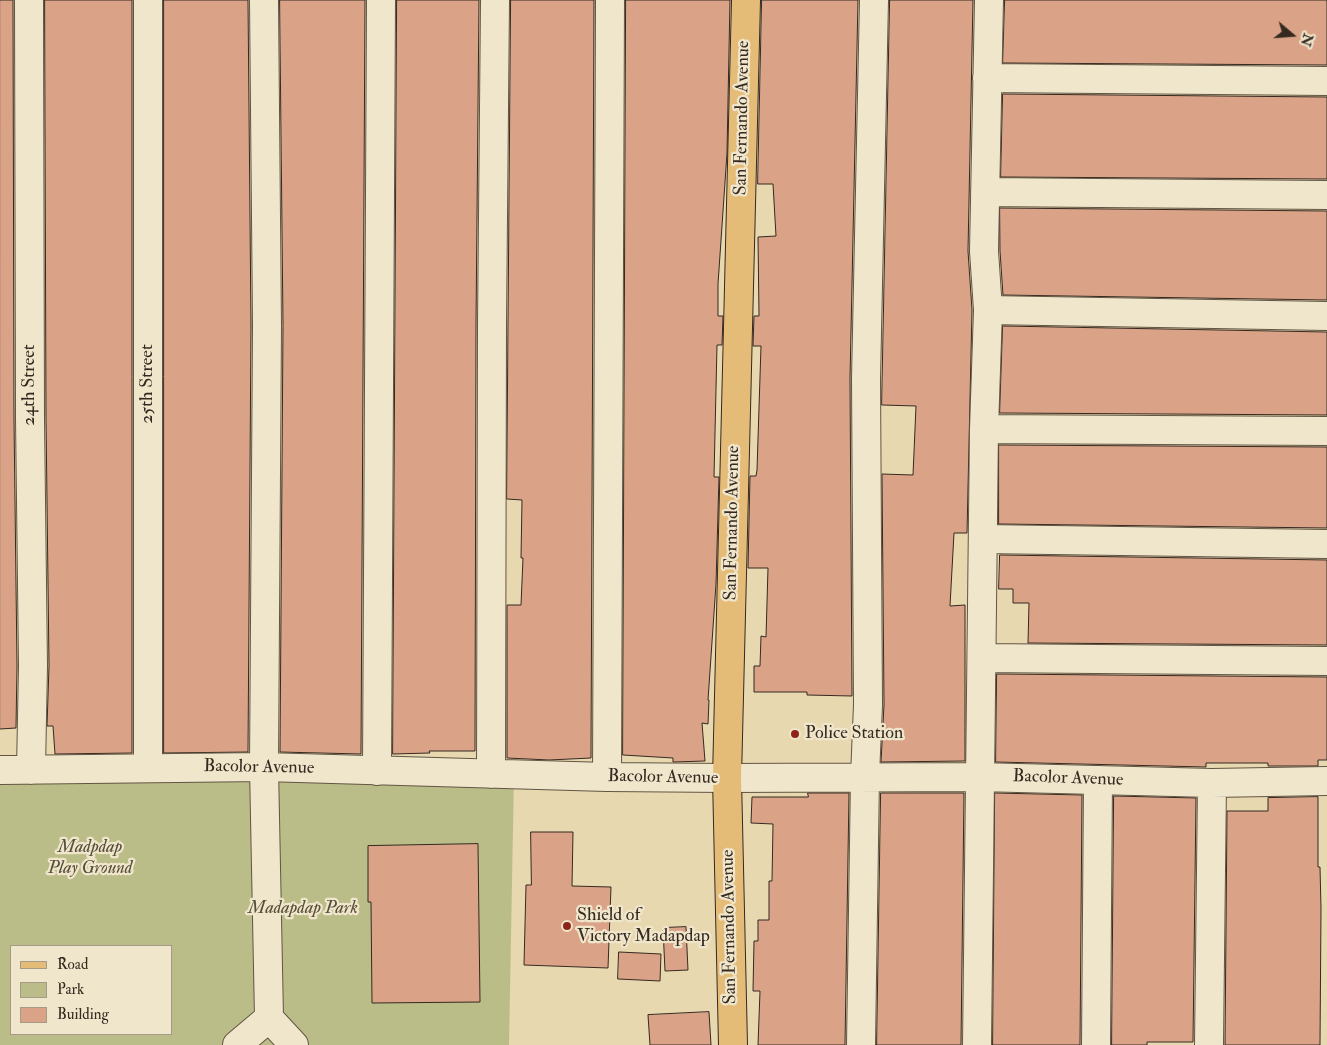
<!DOCTYPE html>
<style>
body{margin:0}
#map{position:relative;width:1327px;height:1045px;overflow:hidden;background:#e8d8b0;font-family:"IM FELL Double Pica",serif}
canvas{display:block}
.legend{position:absolute;left:10px;top:945px;width:162px;height:90px;box-sizing:border-box;background:#f0e6cc;border:1px solid #a59a87;margin:0;padding:6px 9px;list-style:none;font-size:15px;color:#352920}
.legend li{display:flex;align-items:center;gap:10px;height:25px}
.legend b{width:25px;border:1px solid #a59a87}
.north{position:absolute;left:1267px;top:10px;width:50px;height:50px;-webkit-text-stroke:4px #f0e6cc;paint-order:stroke;rotate:108deg;font-size:14px;font-weight:700;line-height:20px;text-align:center;color:#352920}
.north::after{content:'';display:block;margin:auto;width:18px;height:22px;background:#352920;clip-path:polygon(50% 0,100% 100%,50% 72%,0 100%)}
</style>
<div id="map">
<canvas width="1327" height="1045"></canvas>
<ul class="legend">
<li><b style="height:6px;background:#e4bc78"></b>Road</li>
<li><b style="height:14px;background:#bbbd88"></b>Park</li>
<li><b style="height:14px;background:#daa388"></b>Building</li>
</ul>
<div class="north">N</div>
</div>
<script>
const context = document.querySelector('canvas').getContext('2d');
context.lineJoin = 'round';
function paint(path, color) {
  context.fillStyle = color;
  context.fill(path, 'evenodd');
}
function trace(path, color, width, dash) {
  context.strokeStyle = color;
  context.lineWidth = width;
  context.lineCap = dash ? 'butt' : 'round';
  context.setLineDash(dash || []);
  context.stroke(path);
}
function label(font, color, halo, rows, align = 'center') {
  context.font = font + ' "IM FELL Double Pica",serif';
  context.lineWidth = 4.5;
  context.setLineDash([]);
  context.textBaseline = 'middle';
  context.strokeStyle = halo;
  context.fillStyle = color;
  for (const [text, x, y, turn = 0] of rows) {
    context.save();
    context.translate(x, y);
    context.rotate((+turn || 0) * Math.PI / 180);
    context.textAlign = isNaN(turn) ? turn : align;
    if (halo) context.strokeText(text, 0, 0);
    context.fillText(text, 0, 0);
    context.restore();
  }
}
paint(new Path2D(`
 M0,768L514,775L509,1045H0ZM11,946H171V1034H11Z`), '#bbbd88');
const building = new Path2D(`
 M0,0H13L14,418L17,666L16,728L0,729Z
 M45,0H132V753L55,754L53,726H47L49,666L46,418Z
 M164,0H248L251,326L248,752L164,753Z
 M280,0H365L361,754L280,752L283,326Z
 M397,0H479L476,325L475,751H429L430,753L393,754Z
 M511,0H594L591,758L549,760L507,758V605H521L523,558H521L522,500L507,499Z
 M626,0H730L727,153L718,284V316H723L722,345H717L714,477H719L716,584L708,700H709L708,724L702,723L705,761L673,762V758L623,755Z
 M762,0H858L850,379L852,696L807,695V692H754V666H760L761,636L766,637L768,568H748L750,476H756L757,470L761,346H753L754,316H759L758,237L776,236L773,184H758Z
 M890,0H973L968,251L972,310L967,533H954L950,606L965,605V761L881,762L884,705L882,474L913,475L916,406L882,405Z
 M1005,0H1327V65L1003,63Z
 M1003,94L1327,97V179L1001,177Z
 M1000,208L1327,211V300L1003,295L1000,251Z
 M1003,326L1327,332V415L1000,413Z
 M999,445L1327,447V528L999,524Z
 M1000,555L1327,560V645L1028,643L1029,603H1013V589H999Z
 M997,674L1327,677V760H1318V766H1268V763H1206V767L996,762Z
 M808,793H849L845,1045H758L760,991H753L754,941H758V920H769V881H772L773,824L751,823L752,797H808Z
 M881,793H964L961,1045H877Z
 M995,793L1082,795L1080,1045H993Z
 M1114,796L1196,798L1193,1042H1147V1045H1112Z
 M1318,797V867H1320L1321,908L1320,1045H1225L1227,811H1268V798Z
 M531,832H573L572,886L611,887L608,968L524,965L526,885H531Z
 M478,844L480,1002L372,1003L371,902H368V846Z
 M686,927L688,970L665,971L663,928Z
 M619,952L661,954L660,981L618,979Z
 M709,1012L711,1045H650L648,1015Z`);
paint(building, '#daa388');
trace(building, '#352920', 1);
const minor = new Path2D(`
 M29,0L30,418L33,666L31,770
 M264,0L267,326L264,767L269,1018L294,1045
 M987,78L1327,81
 M985,192L1327,195
 M988,310L1327,316
 M984,429L1327,431
 M983,539L1327,544
 M982,658L1327,661
 M148,768V0
 M0,770L264,767L607,777L727,778L979,777L1212,783L1327,781
 M377,771L381,0
 M491,774L492,325L495,0
 M607,777L610,0
 M237,1045L269,1018
 M861,1045L865,776L868,705L866,379L874,0
 M977,1045L984,429L988,310L984,251L989,0
 M1096,1045L1098,780
 M1209,1045L1212,783`);
const major = new Path2D(`
 M733,1045L727,778L746,0`);
trace(minor, '#625544', 30);
trace(major, '#352920', 30);
trace(minor, '#f0e6cc', 28);
trace(major, '#e4bc78', 28);
for (const [x, y, r, color] of [
 [795,734,5,"#8f2418"],
 [567,926,5,"#8f2418"]
]) {
  const dot = new Path2D();
  dot.arc(x, y, r, 0, 2 * Math.PI);
  context.fillStyle = color;
  context.fill(dot);
  trace(dot, '#f0e6cc', 2);
}
label('18px', '#352920', '#f0e6cc', [
 ["San Fernando Avenue",743,118,-89],
 ["25th Street",148,384,-90],
 ["24th Street",30,385,-90],
 ["San Fernando Avenue",733,523,-89],
 ["Bacolor Avenue",259,768,1],
 ["Bacolor Avenue",663,778,1],
 ["Bacolor Avenue",1068,779,2],
 ["San Fernando Avenue",730,927,-91]
]);
label('18px', '#352920', '#f0e6cc', [
 ["Police Station",805,734],
 ["Shield of",577,916],
 ["Victory Madapdap",577,937]
], 'left');
label('italic 18px', '#564e3a', '#f0e6cc', [
 ["Madpdap",90,848],
 ["Play Ground",90,869],
 ["Madapdap Park",303,909]
]);
</script>
